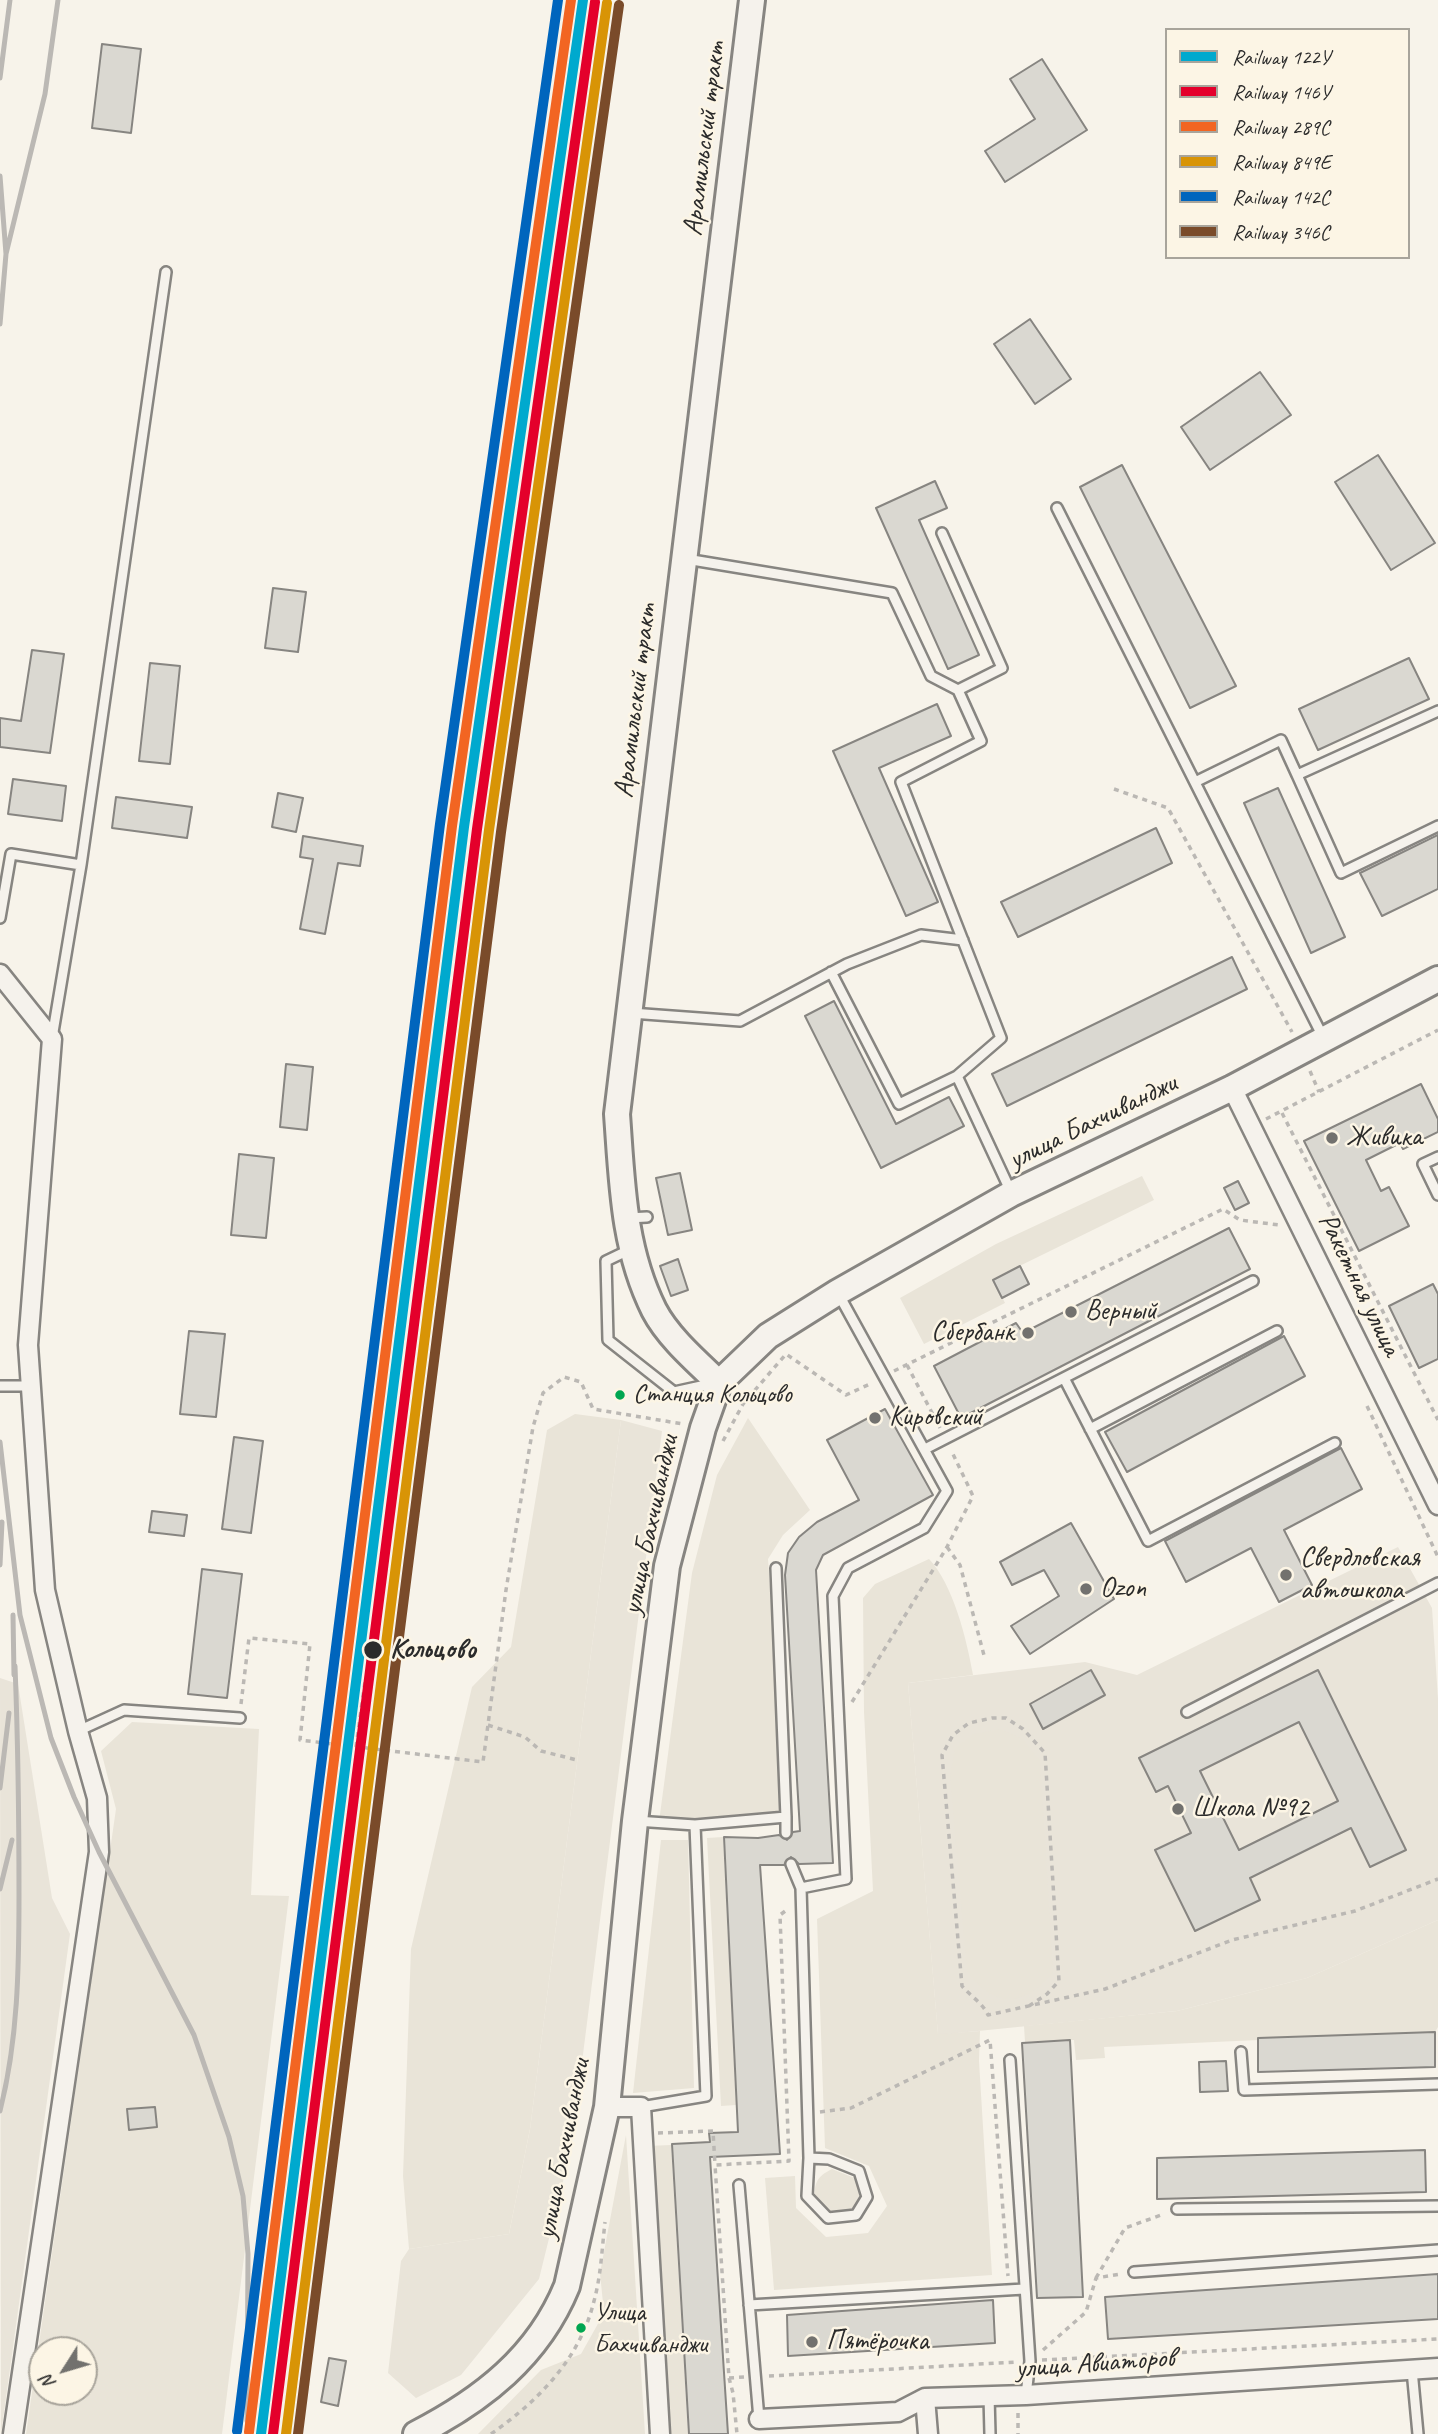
<!DOCTYPE html>
<meta charset="utf-8">
<style>
body{margin:0}
#map{position:relative;width:1438px;height:2434px;overflow:hidden;background:#f7f3ea;font-family:Caveat,sans-serif}
canvas{display:block}
.legend{position:absolute;left:1165px;top:28px;width:245px;height:231px;box-sizing:border-box;background:#fcf5e5;border:2px solid #a8a49b;margin:0;padding:9px 12px;list-style:none;font-size:21px;color:#2b2b2b}
.legend li{display:flex;align-items:center;gap:14px;height:35px}
.legend b{width:35px;border:2px solid #a8a49b}
.north{position:absolute;left:28px;top:2336px;width:70px;height:70px;box-sizing:border-box;background:#fcf5e5;border:2px solid #a8a49b;border-radius:50%;rotate:233deg;font-size:19px;font-weight:700;line-height:28px;text-align:center;color:#2b2b2b}
.north::after{content:'';display:block;margin:auto;width:24px;height:32px;background:#72716e;clip-path:polygon(50% 0,100% 100%,50% 72%,0 100%)}
</style>
<div id="map">
<canvas width="1438" height="2434"></canvas>
<ul class="legend">
<li><b style="height:9px;background:#00a9ce"></b>Railway 122У</li>
<li><b style="height:9px;background:#e4002b"></b>Railway 146У</li>
<li><b style="height:9px;background:#f26522"></b>Railway 289С</li>
<li><b style="height:9px;background:#d89406"></b>Railway 849Е</li>
<li><b style="height:9px;background:#0065bd"></b>Railway 142С</li>
<li><b style="height:9px;background:#7a4b2a"></b>Railway 346С</li>
</ul>
<div class="north">N</div>
</div>
<script>
const context = document.querySelector('canvas').getContext('2d');
context.lineJoin = 'round';
function paint(path, color) {
  context.fillStyle = color;
  context.fill(path, 'evenodd');
}
function trace(path, color, width, dash) {
  context.strokeStyle = color;
  context.lineWidth = width;
  context.lineCap = dash ? 'butt' : 'round';
  context.setLineDash(dash || []);
  context.stroke(path);
}
function label(font, color, halo, rows, align = 'center') {
  context.font = font + ' Caveat,sans-serif';
  context.lineWidth = 5;
  context.setLineDash([]);
  context.textBaseline = 'middle';
  context.strokeStyle = halo;
  context.fillStyle = color;
  for (const [text, x, y, turn = 0] of rows) {
    context.save();
    context.translate(x, y);
    context.rotate((+turn || 0) * Math.PI / 180);
    context.textAlign = isNaN(turn) ? turn : align;
    if (halo) context.strokeText(text, 0, 0);
    context.fillText(text, 0, 0);
    context.restore();
  }
}
paint(new Path2D(`
 M621,1420L662,1431L571,2149L539,2279L461,2375L416,2398L388,2373L401,2261L409,2249L509,2234L530,2129Z
 M1398,1547L1432,1608L1438,1699V1920L1307,1978L1177,2011L938,2035L908,1683L1085,1662L1137,1675Z
 M0,1678L18,1684L52,1898L70,1934L1,2434Z`), '#e9e4d9');
paint(new Path2D(`
 M1142,1176L1154,1200L993,1279L1005,1303L924,1344L900,1298L996,1244Z
 M575,1414L621,1420L530,2129L509,2234L409,2249L403,2176L411,1949L472,1687L511,1647L547,1430Z
 M748,1418L810,1510L783,1535L768,1559L786,1816L695,1825L659,1822L692,1573L717,1475Z
 M929,1559C953,1584 967,1640 973,1675L908,1683L938,2034L980,2031L979,2061L992,2275L774,2290L765,2178L795,2176L796,2208L826,2237L868,2233L887,2206L869,2166L825,2148L817,1919L873,1891L864,1712L863,1598L875,1584Z
 M132,1722L259,1729L251,1895L289,1896L222,2434H26L116,1809L101,1751ZM42,2350H84V2392H42Z
 M1000,1729L1021,1738L1040,1761L1053,1972C1024,2008 993,2009 967,1970L950,1776L955,1749L974,1734Z
 M723,1837L736,2105L721,2106L707,1838Z
 M661,1840H688L694,2088L633,2093Z
 M1438,1920V2027L1435,2032L1104,2047L1105,2058L1076,2060L1074,2040L1025,2042L1024,2026L1177,2011L1307,1978Z
 M626,2135L645,2434H478L541,2370L581,2354L604,2313L600,2273Z
 M671,2145L688,2434H664L647,2146Z
 M832,2169L857,2179L866,2203L857,2216L831,2219L814,2199C815,2183 816,2177 832,2169Z`), '#e9e4d8');
const building = new Path2D(`
 M102,44L141,49L131,133L92,128Z
 M1042,59L1087,130L1005,182L985,151L1035,119L1010,79Z
 M1030,319L1071,379L1035,404L994,344Z
 M1260,372L1291,415L1210,470L1181,427Z
 M1378,455L1435,543L1391,570L1335,482Z
 M1122,465L1236,686L1190,708L1080,487Z
 M935,481L947,508L919,520L979,655L948,669L876,508Z
 M273,588L306,592L298,652L265,648Z
 M32,650L64,654L50,753L0,747V718L21,721Z
 M1409,658L1429,699L1318,750L1299,709Z
 M150,663L180,666L170,764L139,761Z
 M937,704L951,736L879,768L938,902L906,916L833,751Z
 M13,779L66,786L62,821L8,814Z
 M1278,788L1345,937L1311,953L1244,803Z
 M278,793L303,798L296,832L272,827Z
 M116,797L192,807L187,838L112,828Z
 M1156,828L1172,863L1018,937L1001,902Z
 M1438,835V889L1382,916L1360,873Z
 M303,836L363,846L360,866L338,863L325,934L300,929L313,859L300,857Z
 M1232,957L1247,989L1007,1106L992,1074Z
 M834,1001L896,1124L949,1097L964,1126L881,1168L805,1016Z
 M286,1064L313,1067L307,1130L280,1127Z
 M1421,1084L1438,1119V1132L1403,1149L1400,1143L1366,1160L1381,1191L1389,1187L1409,1226L1359,1251L1304,1141Z
 M239,1154L274,1158L266,1238L231,1235Z
 M680,1173L692,1230L668,1235L656,1178Z
 M1238,1181L1249,1203L1235,1210L1224,1188Z
 M1229,1228L1250,1269L961,1418L934,1366L1016,1323L1023,1333Z
 M678,1259L688,1290L671,1296L660,1266Z
 M1020,1266L1029,1284L1002,1298L993,1280Z
 M1433,1284L1438,1294V1359L1419,1368L1389,1306Z
 M189,1331L225,1334L216,1417L180,1414Z
 M1284,1336L1305,1376L1127,1472L1105,1432Z
 M885,1409L933,1495L823,1555L816,1570L833,1863L799,1864L791,1857L784,1865H760L780,2154L710,2157L728,2434H689L672,2144L710,2142L709,2133L738,2132L724,1837L758,1838L779,1835L787,1840L793,1832L800,1831L785,1575L788,1553L799,1537L817,1522L859,1500L827,1440Z
 M234,1437L263,1441L251,1533L222,1529Z
 M1341,1448L1362,1489L1284,1530L1312,1585L1279,1602L1251,1548L1186,1582L1165,1541Z
 M152,1511L187,1515L184,1536L149,1532Z
 M1071,1523L1114,1599L1030,1654L1011,1626L1059,1596L1044,1570L1012,1585L1000,1562Z
 M202,1569L242,1574L227,1698L188,1694Z
 M1091,1670L1105,1695L1043,1729L1030,1704Z
 M1318,1670L1406,1850L1370,1867L1351,1828L1250,1878L1260,1900L1195,1931L1155,1850L1191,1833L1168,1786L1156,1792L1139,1758ZM1299,1722L1338,1801L1239,1850L1200,1771Z
 M1435,2032V2067L1258,2072V2038Z
 M1070,2040L1083,2297L1037,2298L1022,2043Z
 M1226,2061L1228,2091L1200,2092L1199,2062Z
 M155,2107L157,2127L129,2130L127,2109Z
 M1425,2150L1426,2192L1157,2199V2158Z
 M1438,2274V2319L1108,2339L1105,2297Z
 M993,2300L995,2343L788,2356L787,2315Z
 M329,2358L346,2361L338,2406L321,2402Z`);
paint(building, '#dad8d1');
trace(building, '#878581', 2);
const service = new Path2D(`
 M1057,508L1323,1037
 M942,533L1002,668L958,690
 M686,559L892,593L931,676L958,690L981,741L901,782L1001,1038L957,1076L1011,1192
 M1297,775L1341,873L1438,826
 M1195,782L1281,740L1297,775L1438,711
 M81,865L166,272
 M0,918L11,854L81,865L52,1038
 M831,972L899,1104L957,1076
 M631,1013L740,1021L847,964L921,935L963,940
 M1438,1157L1423,1164L1438,1195
 M628,1218L647,1217
 M629,1250L606,1261L608,1340L674,1392L715,1383
 M1064,1378L1148,1541L1335,1443
 M0,1386H31
 M1090,1429L1277,1331
 M925,1449L1253,1281
 M776,1568L786,1817
 M1187,1712L1438,1583
 M78,1731L124,1710L240,1718
 M636,1821L695,1825L786,1817V1833
 M791,1864L801,1888L809,2158L807,2196L828,2218L856,2215L867,2197L859,2171L829,2159L809,2158
 M801,1888L846,1879L833,1596L848,1568L924,1528L947,1491L839,1295
 M1241,2052L1244,2090L1438,2084
 M1010,2060L1030,2361L1026,2395
 M641,2107L706,2096L695,1825
 M739,2185L759,2419
 M1177,2209L1438,2206
 M1134,2272L1438,2250
 M749,2305L1024,2289
 M1412,2370L1418,2434
 M989,2396L990,2434`);
const minor = new Path2D(`
 M0,974L52,1039L28,1345L45,1590L78,1731L97,1798L99,1852L13,2434
 M1232,1088L1438,1505
 M607,2107H641L660,2434
 M925,2398L928,2434
 M759,2419L898,2412L925,2398L1026,2395L1438,2368`);
const secondary = new Path2D(`
 M719,1383C696,1361 668,1337 654,1310C623,1248 622,1182 617,1114L752,0
 M416,2434C482,2400 538,2357 567,2286L607,2107L635,1821L667,1566L703,1428L719,1383L768,1336L838,1292L1011,1194L1232,1088L1438,979`);
trace(service, '#878581', 14);
trace(minor, '#878581', 23);
trace(secondary, '#878581', 30);
trace(new Path2D(`
 M1114,789L1168,808L1292,1032
 M1310,1071L1319,1092
 M1282,1113L1438,1420
 M1266,1119L1438,1030
 M907,1365L940,1428
 M894,1371L1223,1209L1240,1220L1279,1225
 M1367,1406L1438,1557
 M723,1441L743,1404L786,1354L846,1395L872,1383
 M947,1547L960,1565L985,1659
 M852,1702L947,1547L973,1496L951,1450
 M241,1704L249,1638L310,1644L300,1740L483,1762L506,1590L533,1427L543,1393L564,1377L581,1382L593,1409L683,1424
 M488,1725L525,1737L541,1751L577,1760
 M356,1747L365,1681
 M1029,2006L1047,1994L1059,1981L1045,1753L1023,1729L1006,1718H992L969,1723L953,1735L942,1755L962,1986C971,1997 982,2002 988,2015L1105,1989L1232,1940L1355,1911L1438,1879
 M820,2112L851,2108L990,2040L1008,2276
 M658,2133L713,2131L715,2165
 M1096,2278L1125,2228L1164,2214
 M1043,2350L1086,2312L1096,2278L1121,2274
 M1042,2360L1438,2339
 M769,2376L1016,2362
 M744,2377L729,2378L715,2165L789,2161L780,1915L788,1909
 M729,2378L733,2393L737,2434
 M1018,2413V2434
 M491,2434C538,2401 580,2359 594,2301C601,2276 602,2248 605,2222`), '#bbb8b4', 3.5, [5, 5]);
trace(service, '#f5f2ec', 9);
trace(minor, '#f5f2ec', 18);
trace(secondary, '#f5f2ec', 24);
trace(new Path2D(`
 M0,78L10,0
 M0,176L6,254L0,324
 M6,254L45,94L58,0
 M0,1442L20,1615L51,1738L74,1797L99,1852L194,2035L229,2137L243,2196L248,2254L247,2421
 M0,1565L2,1522
 M13,1615L14,1675
 M0,1788L9,1713
 M0,1889L12,1840
 M0,2111C18,2040 19,1968 19,1895C19,1818 18,1742 15,1666`), '#bbb8b4', 5);
trace(new Path2D(`
 M261,2434L464,827L583,0`), '#00a9ce', 10);
trace(new Path2D(`
 M273,2434L477,829L595,2`), '#e4002b', 10);
trace(new Path2D(`
 M249,2432L452,826L571,0`), '#f26522', 10);
trace(new Path2D(`
 M286,2434L489,830L607,3`), '#d89406', 10);
trace(new Path2D(`
 M237,2431L440,824L558,0`), '#0065bd', 10);
trace(new Path2D(`
 M298,2434L501,832L619,5`), '#7a4b2a', 10);
for (const [x, y, r, color] of [
 [1332,1138,7,"#72716e"],
 [1071,1312,7,"#72716e"],
 [1028,1333,7,"#72716e"],
 [620,1395,6,"#00a651"],
 [875,1418,7,"#72716e"],
 [1286,1575,7,"#72716e"],
 [1086,1589,7,"#72716e"],
 [373,1650,10,"#2b2b2b"],
 [1178,1809,7,"#72716e"],
 [581,2328,6,"#00a651"],
 [812,2342,7,"#72716e"]
]) {
  const dot = new Path2D();
  dot.arc(x, y, r, 0, 2 * Math.PI);
  context.fillStyle = color;
  context.fill(dot);
  trace(dot, '#fcf5e5', 2.5);
}
label('26px', '#2b2b2b', '#fcf5e5', [
 ["Станция Кольцово",633,1395],
 ["Улица",594,2313],
 ["Бахчиванджи",594,2345]
], 'left');
label('28px', '#2b2b2b', '#fcf5e5', [
 ["Арамильский тракт",705,139,-83],
 ["Арамильский тракт",636,701,-83],
 ["улица Бахчиванджи",1093,1122,-26],
 ["Ракетная улица",1359,1285,64],
 ["улица Бахчиванджи",651,1525,-78],
 ["улица Бахчиванджи",564,2149,-79],
 ["улица Авиаторов",1095,2364,-4]
]);
label('28px', '#2b2b2b', '#fcf5e5', [
 ["Живика",1346,1138],
 ["Верный",1085,1312],
 ["Сбербанк",1014,1333,"right"],
 ["Кировский",889,1418],
 ["Свердловская",1300,1559],
 ["автошкола",1300,1591],
 ["Ozon",1100,1589],
 ["Школа №92",1192,1809],
 ["Пятёрочка",826,2342]
], 'left');
label('bold 28px', '#2b2b2b', '#fcf5e5', [
 ["Кольцово",390,1650]
], 'left');
</script>
